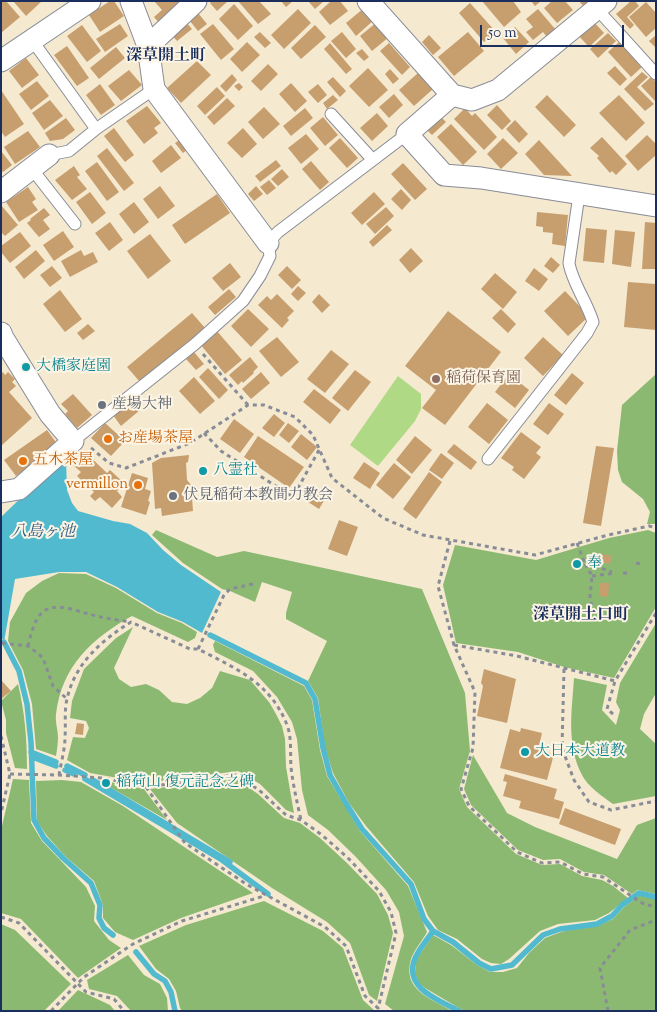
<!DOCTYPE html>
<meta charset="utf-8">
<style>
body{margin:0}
#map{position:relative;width:657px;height:1012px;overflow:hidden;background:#f5e9d0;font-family:"Sorts Mill Goudy",serif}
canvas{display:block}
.frame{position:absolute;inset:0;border:2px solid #1b2f5e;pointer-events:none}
.scale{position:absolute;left:480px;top:25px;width:144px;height:22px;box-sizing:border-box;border:2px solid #1b2f5e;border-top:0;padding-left:6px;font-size:15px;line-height:18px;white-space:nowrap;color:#1b2f5e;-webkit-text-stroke:4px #fcf5e5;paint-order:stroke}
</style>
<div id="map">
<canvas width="657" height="1012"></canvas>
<div class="frame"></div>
<div class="scale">50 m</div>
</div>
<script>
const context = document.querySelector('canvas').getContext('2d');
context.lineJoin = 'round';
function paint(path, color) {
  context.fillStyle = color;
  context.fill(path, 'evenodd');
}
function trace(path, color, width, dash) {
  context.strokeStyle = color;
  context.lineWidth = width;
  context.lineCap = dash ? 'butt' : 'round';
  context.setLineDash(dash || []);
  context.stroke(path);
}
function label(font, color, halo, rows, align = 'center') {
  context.font = font + ' "Sorts Mill Goudy","Noto Serif JP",serif';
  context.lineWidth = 4;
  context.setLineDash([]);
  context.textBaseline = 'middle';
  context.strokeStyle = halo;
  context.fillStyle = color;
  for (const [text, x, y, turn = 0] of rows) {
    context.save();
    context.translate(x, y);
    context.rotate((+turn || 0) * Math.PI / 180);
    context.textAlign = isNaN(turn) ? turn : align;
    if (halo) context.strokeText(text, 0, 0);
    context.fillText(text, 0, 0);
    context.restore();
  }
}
paint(new Path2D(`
 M398,376L421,394V409L415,421L378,466L350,445Z`), '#b0d985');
paint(new Path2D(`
 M656,374V524H647L650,512L643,499L622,482L618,470L617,451L622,405Z
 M156,530L217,557L244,551L422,589L465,693L470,751L459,789L467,807L516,854L542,865L560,864L582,876L602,880L613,886L628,898L609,913L595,920L558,924L540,931L509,959L501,964L491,963L482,959L457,939L438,930L428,916L414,882L366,826L349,803L333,773L325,748L318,698L308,681L327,641L286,619V613L292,592L262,582L255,602L230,591L222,589L183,563L152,535Z
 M648,530L656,533V607L614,678L564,667L518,652L456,643L443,585L455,545L536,560L609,538Z
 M59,573L86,574L116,588L157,613L182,623L197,632L195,638L188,642L132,616C91,639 62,666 56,714C55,722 58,730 58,737C58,743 57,750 56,756L36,749L32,704L23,670L8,641L10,622L26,593L42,581Z
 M656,623V693L644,714L640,729L656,744V796L613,804C602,796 588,787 582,775C566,744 572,710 574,678L607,685L602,710L616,725L620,710L616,702L620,683Z
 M133,627L114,668L119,679L131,687L146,684L159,690L172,702L187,704L200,698L212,688L220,671L250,680L269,702L276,714L282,726L285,739L286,767L294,813L286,810L260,784L238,771L146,783L90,773L67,760L73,737L85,738L89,728L86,721L70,718L72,701L84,669L116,638Z
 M215,641L304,686L312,700L320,750L327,776L360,831L408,886L427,932C422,941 414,950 411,959C402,990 430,998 452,1011H394L385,1004L404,936L399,912L386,890L355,856L328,830L308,815L302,790L297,739L292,722L277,697L253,671L215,652L213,645Z
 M18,684C25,713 27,740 27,769L15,768L6,733V720L1,701Z
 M473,755L507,813L535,827L617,859L637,825L656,818V894L638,890L632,894L604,875L584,872L560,859L543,860L518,850L471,805L464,789Z
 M13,779L29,780L31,823L42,841L86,887L95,906L94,921L109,940L121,948L78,978L21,919L1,913V830Z
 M236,779L258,794L284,818L300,823L320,838L347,863L377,894L388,915L393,933L377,1001L369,995L350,943L327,922L272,888L177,823L150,789Z
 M62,780L81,782L123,806L253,893L181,918L133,940L115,932L103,918V905L94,881L65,856L47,836L37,821L36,781Z
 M105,781L144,789L167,820L101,782Z
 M640,895L656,899V1011H464L425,988L419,983L415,974L416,960L433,935L451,945L477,965L490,972H503L517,968L529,953L545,938L561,932L578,928L598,926L613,919L624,907Z
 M264,901L323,931L343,948L363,1000L375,1011H182L180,1008L176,991L169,979L156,969L139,946L186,925Z
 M1,924L15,930L71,984L44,1011H1Z
 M128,955L144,975L160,984L167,998L168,1011H131L117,996L89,989L87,980Z
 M78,990L110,1005L115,1011H58Z`), '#8cb972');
paint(new Path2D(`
 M66,460L67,490L72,503L78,511L113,521L130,524L147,533L163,550L181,565L221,592L202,633L183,622L158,612L117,587L86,572H59L15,579L4,642L1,636V517L25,494Z`), '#51bace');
trace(new Path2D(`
 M210,635L306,683L315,699L323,748L330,775L347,805L362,829L411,884L424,919L433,931L453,942L479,963L491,969L512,965L543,935L560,929L597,924L612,916L622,905L639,893L656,897
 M4,642L19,671L27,704L31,742L34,820L44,838L63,858L91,883L100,905L99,918L104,928L113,935
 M31,752L56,762
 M32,757L56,766
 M67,766L85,775
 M65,770L74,774
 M85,779L222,860L268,894
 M93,780L230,862
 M433,931C427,940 417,951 414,961C405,989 439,1000 459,1011
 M136,952L154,974L165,981L171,992L175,1011`), '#51bace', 5.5);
paint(new Path2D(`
 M1,1H6L20,17L1,33Z
 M13,1H42L26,16Z
 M110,1H114L124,16L100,32L89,15Z
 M154,1H186L160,24L154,17L162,10Z
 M212,1H228L217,11L210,3Z
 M238,1H259L271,14L258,24Z
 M281,1H293L286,7Z
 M308,1H324L315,9Z
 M331,1H340L348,11L330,25L319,12Z
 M482,1H513L521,12L504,27Z
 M531,1H541L535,6Z
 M552,1H565L573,10L557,23L544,8Z
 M579,1H592L585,8Z
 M631,1H635L639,6L627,17L634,25L630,29L616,14Z
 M646,2L656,13V28L646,37L629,17Z
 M470,3L496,32L484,42L459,13Z
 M234,4L253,26L238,40L219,19Z
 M364,8L374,20L356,36L346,23Z
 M298,9L311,23L284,49L271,35Z
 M538,9L556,30L547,37L543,32L533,40L526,32L533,27L526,19Z
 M198,13L207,24L198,31L190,21Z
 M185,21L192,29L177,41L170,33Z
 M593,21L604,33L589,47L578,35Z
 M377,22L389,37L372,51L360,36Z
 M120,24L128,36L105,52L96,39Z
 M213,24L234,49L221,60L200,34Z
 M82,25L101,51L87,62L67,36Z
 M315,25L326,37L301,59L291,48Z
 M515,27L529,42L516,54L503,38Z
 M260,32L271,43L265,48L254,37Z
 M342,32L356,49L346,58L331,41Z
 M468,32L484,51L454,76L438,57Z
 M608,33L616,41L598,58L590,49Z
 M429,35L441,48L433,55L422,42Z
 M656,35V48L649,41Z
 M247,42L260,55L242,72L230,59Z
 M619,42L642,67L631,77L608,52Z
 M330,43L352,69L346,74L324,49Z
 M389,43L410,67L402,75L380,51Z
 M67,46L89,78L77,86L54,55Z
 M116,47L125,58L99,79L90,68Z
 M362,49L369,57L364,61L356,53Z
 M26,58L39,75L22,88L9,71Z
 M197,61L211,75L181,103L167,88Z
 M268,64L278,74L261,91L251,81Z
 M615,66L627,79L620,86L607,73Z
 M368,68L388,90L369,107L349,86Z
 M390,69L399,79L393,84L385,74Z
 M129,70L142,85L121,101L108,86Z
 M642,72L648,77L637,87L654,104L645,111L624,89Z
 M418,73L433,89L414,106L399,90Z
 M232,74L237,80L226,92L220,86Z
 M333,77L346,91L340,97L327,82Z
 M651,77L656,82V102L641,86Z
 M37,81L49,96L31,110L19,94Z
 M239,83L243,87L239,91L234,86Z
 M291,83L307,101L295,112L279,94Z
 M100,84L115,105L101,115L86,95Z
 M318,84L327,95L318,103L308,92Z
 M217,87L225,96L205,115L197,106Z
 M1,90L24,124L5,137L1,131Z
 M394,94L403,105L389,118L379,107Z
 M333,95L338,100L327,109L323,103Z
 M547,95L576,125L564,137L535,107Z
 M619,95L645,123L626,141L599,113Z
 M227,98L235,106L214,125L207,117Z
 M50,100L63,116L44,130L32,113Z
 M497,105L511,121L502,130L487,115Z
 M147,106L161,123L154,128L158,133L144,144L126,121Z
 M264,107L280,124L263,139L248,122Z
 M305,108L313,118L291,136L283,126Z
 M465,108L472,116L475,113L497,137L484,150L454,119Z
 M377,113L388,126L372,141L360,128Z
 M440,116L446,122L432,135L426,129Z
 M323,117L338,135L325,146L310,128Z
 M66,118L75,130L63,139L50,141L45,133Z
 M515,120L528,134L519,143L506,129Z
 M451,124L477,152L463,165L437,137Z
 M114,128L134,155L125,162L104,136Z
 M243,128L257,144L242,158L227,143Z
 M28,131L40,147L15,164L4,147Z
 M306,134L319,149L301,164L288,148Z
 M647,135L656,144V155L638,171L625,156Z
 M184,137L191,147L183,153L175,143Z
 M602,137L627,164L616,175L612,171L610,173L597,158L599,156L590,148Z
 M340,138L358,158L347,168L329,148Z
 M503,138L518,153L501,169L487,154Z
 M539,140L572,176L544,175L525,154Z
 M171,145L181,158L161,173L152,161Z
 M107,148L134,183L124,191L97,156Z
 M1,151L12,165L3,172L1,170Z
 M276,160L281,166L260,182L255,176Z
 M311,161L329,182L320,190L302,169Z
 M97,162L119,192L107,201L85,171Z
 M403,163L427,189L415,200L391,174Z
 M74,166L80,175L77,177L87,189L72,200L55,180Z
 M282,169L289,177L278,186L271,179Z
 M269,180L276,188L267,195L260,187Z
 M160,186L175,206L158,219L143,199Z
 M256,186L263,194L254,201L248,194Z
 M28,187L36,199L32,202L38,210L19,222L6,202Z
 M401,189L411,200L402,210L391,199Z
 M90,192L106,213L92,224L76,202Z
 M374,192L385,204L362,225L351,213Z
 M217,194L230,213L185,244L172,225Z
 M134,202L149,222L134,234L119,214Z
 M1,205L18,225L5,236L1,232Z
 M386,207L394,216L375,234L366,224Z
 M44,208L50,215L43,220L50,229L39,237L27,223L31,220L30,219Z
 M537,212L568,215L565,246L552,244L553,233L543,232V227L536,226Z
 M110,222L123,240L109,251L95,233Z
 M645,222L656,223V269H642Z
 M387,225L392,230L373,247L369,242Z
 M586,228L607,230L604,263L583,261Z
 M615,230L635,232L631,267L612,264Z
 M63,231L74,247L54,261L43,245Z
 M20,232L31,246L10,263L1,252V246Z
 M150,234L171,261L148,279L127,251Z
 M411,248L423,261L410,273L399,260Z
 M36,250L45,261L24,279L15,267Z
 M81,250L84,256L93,252L98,262L70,277L61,261Z
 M551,257L560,265L553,273L544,266Z
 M230,263L241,277L223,291L212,278Z
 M52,266L62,278L50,287L40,275Z
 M287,266L301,280L292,289L278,275Z
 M534,268L548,279L539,291L525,281Z
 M495,273L517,292L503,309L481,289Z
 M628,282L656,284V330L624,327Z
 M298,286L306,293L298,301L291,294Z
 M229,289L236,297L215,315L208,307Z
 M60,290L82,319L65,332L43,304Z
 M565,291L589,316L568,336L544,311Z
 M277,294L294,311L287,318L289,320L282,328L258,305L267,296L271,300Z
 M319,294L330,305L322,313L312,302Z
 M248,309L269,329L251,347L231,326Z
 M501,309L516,324L508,333L492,318Z
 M448,311L501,352L445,425L422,408L436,390L405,366Z
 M192,313L205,328L140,382L127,367Z
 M88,324L95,331L83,340L77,333Z
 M216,330L242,360L225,374L200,344Z
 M277,337L299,362L281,377L259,351Z
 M543,337L563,355L543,376L524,358Z
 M331,350L349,364L325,393L307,379Z
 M194,352L204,364L196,370L186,359Z
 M250,357L258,367L253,372L254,373L243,383L242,381L238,385L229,375Z
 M208,368L228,390L219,399L199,377Z
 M355,370L371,382L348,411L332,398Z
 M3,372L5,375L8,372L15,379L12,382L16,386L9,392L32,418L1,446V374Z
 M261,372L270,383L251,399L242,389Z
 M572,373L584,383L566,405L554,395Z
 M509,374L529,390L515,408L495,392Z
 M194,377L215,401L200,414L179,391Z
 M314,389L341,410L330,424L303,402Z
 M73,394L92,415L77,428L65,414L68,411L61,404Z
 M131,400L140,410L121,426L113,415Z
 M487,403L508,420L489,444L468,427Z
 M549,403L564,414L548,435L533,424Z
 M274,414L285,423L274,437L262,428Z
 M234,419L254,434L240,453L220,439Z
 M105,423L125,441L111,456L91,438Z
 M288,423L299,431L289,443L279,435Z
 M47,430L58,445L16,476L4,460Z
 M521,432L541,447L536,453L541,457L524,479L512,470L514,467L501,458Z
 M301,434L317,447L307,460L291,447Z
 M258,436L304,467L289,488L244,457Z
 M415,436L432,450L412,474L396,460Z
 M454,444L477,462L471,470L447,452Z
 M596,446L614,448L601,526L583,523Z
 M85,452L107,473L110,470L124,483L117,491L122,497L112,508L100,497L95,501L90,496L94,492L77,476L81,472L73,465Z
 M441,453L454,463L442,479L429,470Z
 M189,455L188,462L186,463L187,480L191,485L193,511L162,516L161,508L155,509L152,463L161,458Z
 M364,462L380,473L370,489L353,478Z
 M394,463L411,477L393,499L376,485Z
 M429,472L442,482L416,519L403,509Z
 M132,473L148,478L145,489L151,491L148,501L150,502L146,515L121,507Z
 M314,486L328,494L319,509L305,500Z
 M339,520L358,527L347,556L328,549Z
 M601,554L612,556L610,564L599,562Z
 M600,583H609L608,597L599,596Z
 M484,669L516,679L507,723L477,716L483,686L481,683Z
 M1,680L11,691L1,699Z
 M77,723L84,724L83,735L75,734Z
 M521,728L542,733L538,750L554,754L547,780L500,768L510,729L520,732Z
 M505,774L557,789L554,799L564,802L559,819L519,808L521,801L503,796L507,782L503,781Z
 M565,808L621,829L615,845L559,824Z`), '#c79e6e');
const lane = new Path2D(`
 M597,9L656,74
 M32,40L96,129
 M331,114L373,160
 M49,155L69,151L96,129L154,89
 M32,169L75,224
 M73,441L195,344L243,301L260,276L270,256L268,243L278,232L407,134
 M488,459L587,333L593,322C587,302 572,282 569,263L579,195`);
const street = new Path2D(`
 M131,1L148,46L154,89L268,243
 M368,1L452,95L472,100L498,90L606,1
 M148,46L196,1
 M1,61L90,1
 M452,95L407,134L444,175L481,178L656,206
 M1,192L49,155
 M1,333L3,338L50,414L73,441L19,489L1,492`);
trace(lane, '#888c97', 13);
trace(street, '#888c97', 23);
trace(new Path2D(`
 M203,354L248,405
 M204,433L221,451L293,497L319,450
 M91,448L109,463L126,468L190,443L248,405H264L295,417L313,435L332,478L383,518L423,535L535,555L608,535L649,526L656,528
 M450,541L438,586L454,645L475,692L473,748L461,789L469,806L517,852L542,863L560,862L583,874L603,877L645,905L656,906
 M577,543L585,564L598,567L612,572
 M636,563L642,564
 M585,564L592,576L590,596L594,621
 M623,573H629
 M592,576L616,573
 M2,643L28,646L36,652L43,658L53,686L67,699
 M454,645L517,656L615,681
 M28,646C31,635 34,618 44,611C58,602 75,611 89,614C103,618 117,620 131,622
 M198,649L224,595L230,589L253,584
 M564,669L562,748L574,780L589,802L611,810L656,801
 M613,714L607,709L615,681L656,613
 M1,736L10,774L1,813
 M10,774L59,775L102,778L146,787L236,775L259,790L286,815L301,820L322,835L349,859L379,891L391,912L396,933L378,1009
 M59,775C61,763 65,749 65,737C66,724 64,711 67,699C75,663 102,640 131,622L190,649H198C235,668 271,683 287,725C292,738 290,753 291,767C293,785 297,802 301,820
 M146,787L185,843L246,884L325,927L346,946L365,996L381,1011
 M1,917L19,923L86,992L114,999L124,1011
 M51,1011L84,977L133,944L182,921L264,896
 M608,1011L600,968L630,930L656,920`), '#888c97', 3, [4, 4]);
trace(lane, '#fff', 11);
trace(street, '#fff', 21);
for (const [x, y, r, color] of [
 [26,367,5,"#0f9aa8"],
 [436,379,5,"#8d6e63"],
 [102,405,5,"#6b7280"],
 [108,439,5,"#e8710a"],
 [23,461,5,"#e8710a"],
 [203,471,5,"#0f9aa8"],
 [138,485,5,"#e8710a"],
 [173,496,5,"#6b7280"],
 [577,564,5,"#0f9aa8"],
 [525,752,5,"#0f9aa8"],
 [106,783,5,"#0f9aa8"]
]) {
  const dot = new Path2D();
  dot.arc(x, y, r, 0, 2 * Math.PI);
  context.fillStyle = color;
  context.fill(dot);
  trace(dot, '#fcf5e5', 2);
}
label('15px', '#0d838f', '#fcf5e5', [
 ["大橋家庭園",36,367],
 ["八霊社",213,471],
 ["奉",587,564],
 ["大日本大道教",535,752],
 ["稲荷山 復元記念之碑",116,783]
], 'left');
label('15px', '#785e54', '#fcf5e5', [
 ["稲荷保育園",446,379]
], 'left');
label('15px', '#5b616d', '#fcf5e5', [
 ["産場大神",112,405],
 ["伏見稲荷本教間力教会",183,496]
], 'left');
label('15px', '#c56008', '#fcf5e5', [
 ["お産場茶屋",118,439],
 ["五木茶屋",33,461],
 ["vermillon",128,485,"right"]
], 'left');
label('bold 16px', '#1b2f5e', '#fcf5e5', [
 ["深草開土町",166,57],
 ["深草開土口町",581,616]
]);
label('italic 16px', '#2b5980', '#fcf5e5', [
 ["八島ヶ池",43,533]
]);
</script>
